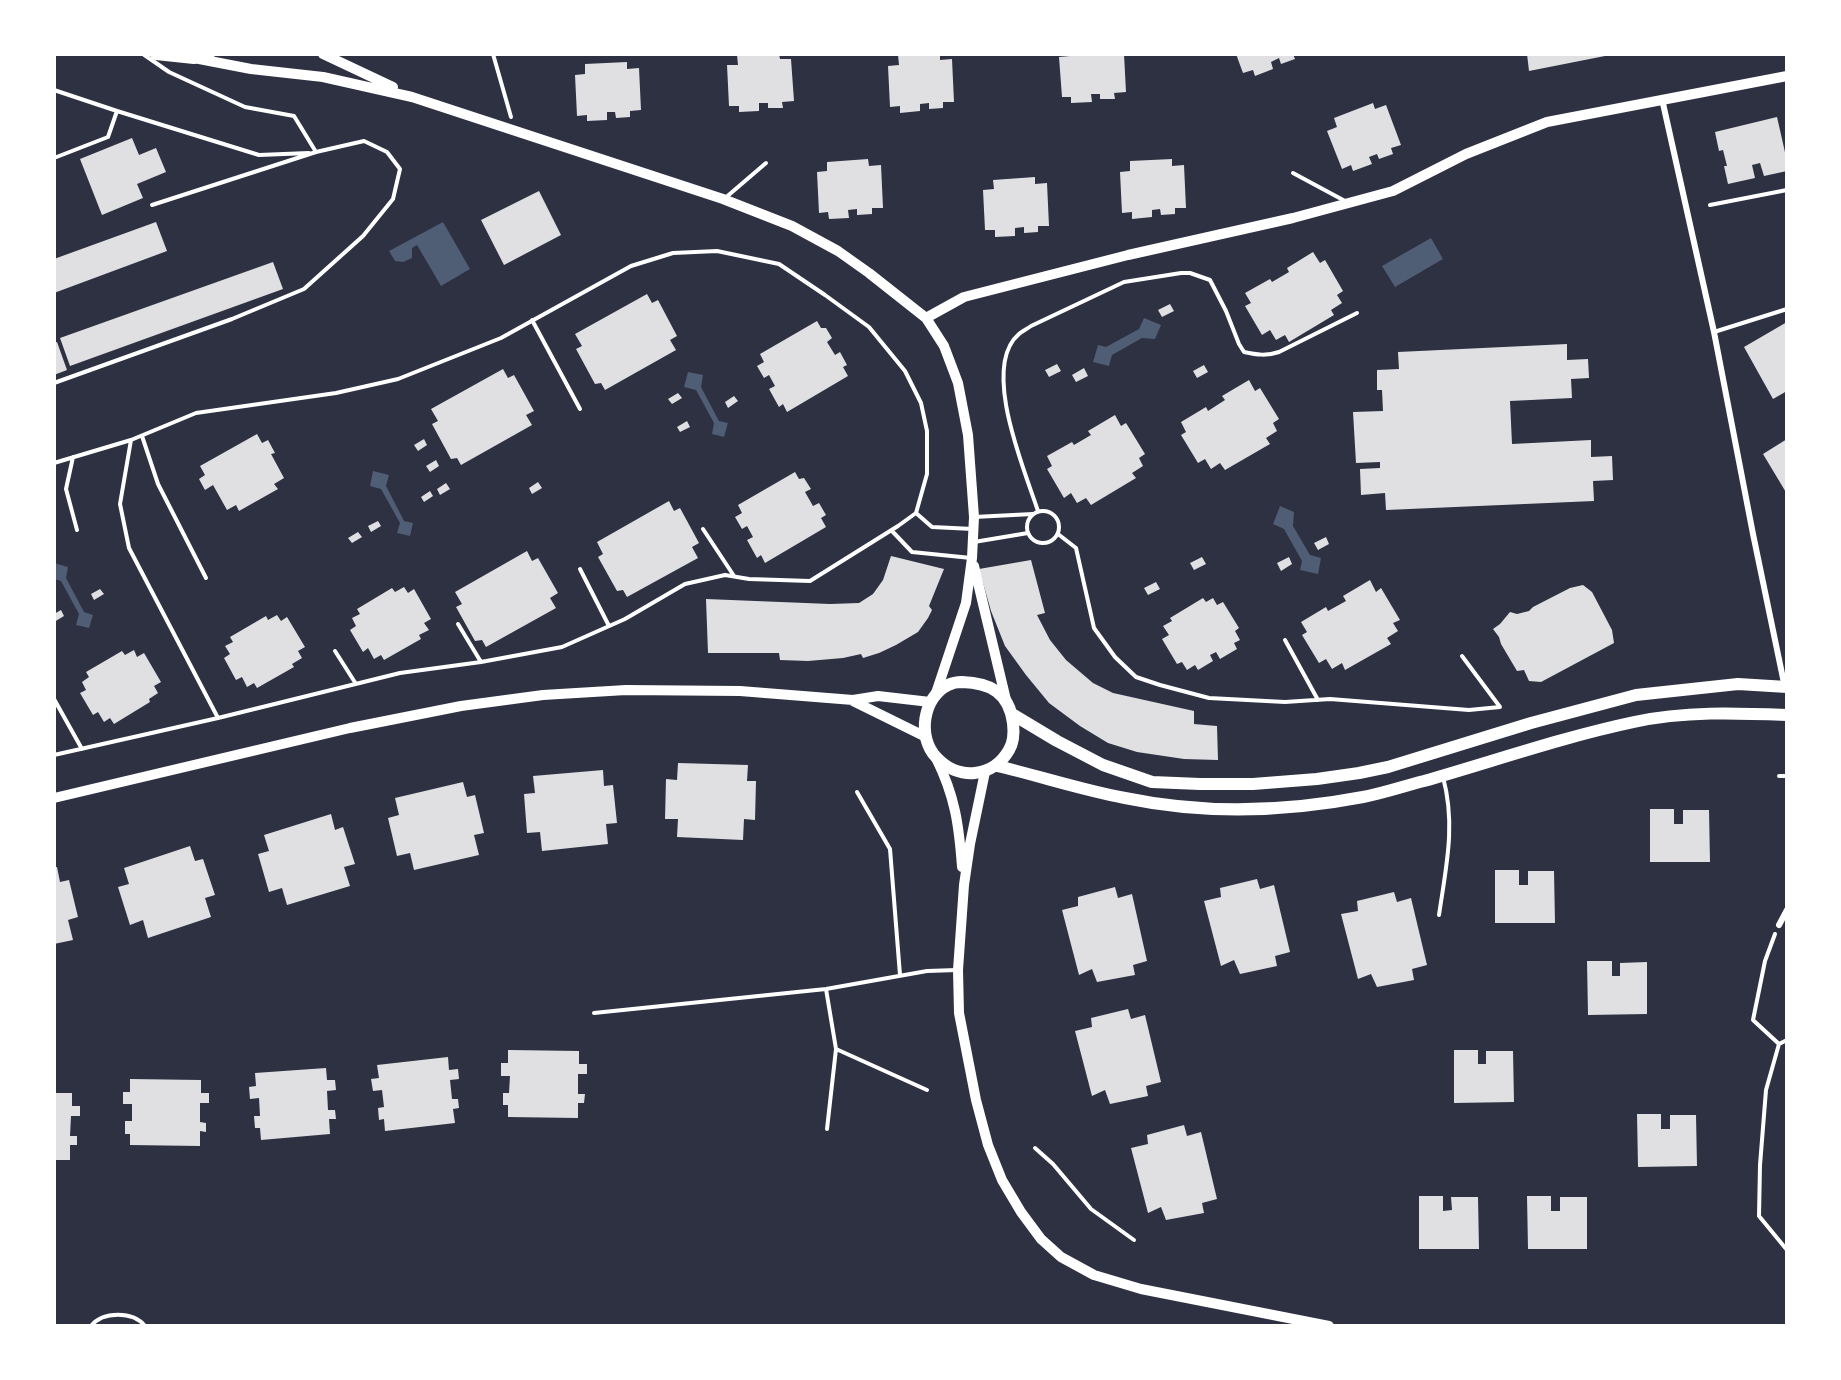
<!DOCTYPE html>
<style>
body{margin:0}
#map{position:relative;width:1841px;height:1380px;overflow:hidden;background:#2d3142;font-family:Arial,sans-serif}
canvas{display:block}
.frame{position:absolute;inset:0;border:56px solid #fff;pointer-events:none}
</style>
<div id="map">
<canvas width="1841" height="1380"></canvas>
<div class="frame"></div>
</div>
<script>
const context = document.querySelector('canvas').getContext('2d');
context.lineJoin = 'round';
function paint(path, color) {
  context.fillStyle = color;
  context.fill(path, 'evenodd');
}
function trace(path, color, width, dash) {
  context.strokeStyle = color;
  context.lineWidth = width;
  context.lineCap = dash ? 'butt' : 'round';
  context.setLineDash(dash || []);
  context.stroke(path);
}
paint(new Path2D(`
 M443,222L470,269L441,286L417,245L412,248V258L403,262L395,261L389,251Z
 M1431,238L1443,259L1395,287L1382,266Z
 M1144,318L1161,325L1155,339L1142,338L1112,355L1109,366L1093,362L1098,345L1106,347L1139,329Z
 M688,372L703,375L701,387L719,421L728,423L724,437L712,434L714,423L696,390L684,387Z
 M373,471L389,475L386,486L404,521L413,523L410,536L397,533L400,523L381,489L370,486Z
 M1280,506L1294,512L1293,526L1310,555L1321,558L1318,574L1300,570L1302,561L1284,529L1273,524Z
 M54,563L68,567L66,578L84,612L93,615L89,628L76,625L79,614L61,581L54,579Z`), '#4f5d75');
paint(new Path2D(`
 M779,54L780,59H791L794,101L782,102L783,108H768V103H759V111L739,112V106H729L727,65H738L737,55Z
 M940,54V60L952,59L954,102H943V108L929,109V103L920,104V111L900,113V106L890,107L888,66L899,65L898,55Z
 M1070,54H1124L1126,92L1114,93L1115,99H1100V94H1091L1092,102L1071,103V97H1062L1059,57L1070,56Z
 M1236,54H1293L1295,59L1281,64L1279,58L1271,62L1273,69L1255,76L1253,70L1243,73Z
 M1527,54H1610V55L1529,71Z
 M627,62V69L639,68L641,110L630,111V117L616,118L615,112H607V120L587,121V115L577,116L575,75L585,74V64Z
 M1373,103L1375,109L1386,105L1401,145L1391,148L1393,154L1379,159L1377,154L1369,157L1372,164L1353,171L1351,165L1342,169L1327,131L1337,127L1334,118Z
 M1777,117L1787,161V171L1764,176L1760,163L1752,165L1755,178L1728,184L1724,166H1727L1723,150L1719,151L1715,132Z
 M132,138L139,155L156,148L166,172L137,184L143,198L102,215L80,159Z
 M868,159L869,166L881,165L883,208H872V214L857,215V209L848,210L849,218L829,219L828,212L819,213L817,172L827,171V162Z
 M1172,159V166L1184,165L1186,208H1175V214L1161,215L1160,209L1152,210V217L1132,219V212L1122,213L1120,172L1130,171V161Z
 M1035,177V184L1047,183L1049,226H1038V232L1024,233V227L1015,228V236L995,237V230H985L983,190L994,189L993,180Z
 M539,191L561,235L504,265L481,220Z
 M156,222L167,251L54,293V259Z
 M1313,252L1320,263L1325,260L1343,291L1337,295L1342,303L1331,310L1334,315L1289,342L1285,335L1276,340L1270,330L1262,335L1245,306L1251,303L1245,293L1270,279L1272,282L1289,272L1287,268Z
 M273,262L283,289L70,366L60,338Z
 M647,294L652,303L658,300L677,336L670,340L676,350L605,390L601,383L595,384L576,349L582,346L575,334Z
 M1170,304L1174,311L1162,317L1158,310Z
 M817,321L821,328H826L832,338L827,342L835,355L840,352L847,365L843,367L848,376L787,412L783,404L779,407L769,389L775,386L769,375L764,378L757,366L764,362L760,354Z
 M1787,322V391L1773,399L1744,347Z
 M57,342L67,370L54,375V343Z
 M1567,344V360L1588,359L1589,378L1571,379L1572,398L1510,401L1512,444L1591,440V457L1612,456L1613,480L1593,481L1594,501L1386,510L1385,493L1361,495L1360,469L1380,468V462L1356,463L1353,412L1383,411L1382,390H1377V370L1399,369L1398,352Z
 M1057,364L1061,371L1049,377L1045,370Z
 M1204,365L1208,372L1197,378L1193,371Z
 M1084,368L1088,376L1076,382L1072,375Z
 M503,369L508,378L514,375L534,411L526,415L532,425L461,465L457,458L451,459L432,424L438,421L431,409Z
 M1249,380L1255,391L1260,388L1279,419L1273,423L1277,431L1266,438L1270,444L1225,470L1220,463L1211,469L1205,459L1198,463L1181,435L1186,432L1181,422L1206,407L1208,411L1225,400L1222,396Z
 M678,393L682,398L672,404L668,399Z
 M734,396L738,401L728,408L725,402Z
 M1115,415L1121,426L1126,423L1145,454L1139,458L1143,466L1132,473L1136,478L1091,505L1086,498L1077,503L1071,493L1064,498L1047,469L1052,466L1047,456L1072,442L1074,445L1091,435L1088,431Z
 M687,421L690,427L680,432L677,427Z
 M257,434L262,443L268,440L275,453L271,454L284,478L274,484L278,489L239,511L236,505L227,510L213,485L205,490L199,479L205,475L200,466Z
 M424,439L427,445L418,451L414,445Z
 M1787,439V494L1763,454Z
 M436,460L439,466L430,472L426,466Z
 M795,472L799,479L804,478L811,489L805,492L813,506L819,503L826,515L821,518L826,527L765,563L761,555L757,558L747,540L753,537L747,526L742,529L735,517L742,513L738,505Z
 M538,482L542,488L532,494L529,488Z
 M446,483L450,489L440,495L437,489Z
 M430,491L433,496L424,502L421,497Z
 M669,501L674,511L680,508L699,543L692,547L698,558L627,597L623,590L617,591L598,557L603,554L597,542Z
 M378,521L381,526L371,532L368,526Z
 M358,532L362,537L352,543L348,538Z
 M1326,537L1329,544L1318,550L1314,543Z
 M527,551L532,561L538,558L558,593L550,598L556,608L486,647L482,640L475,641L456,607L462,604L455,592Z
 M891,556L944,569L929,606L932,610L928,618L918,632L896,645L879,653L863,658L861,654L843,658L808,661L780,660L779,653H708L706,599L830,604L859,603L873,594L883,580Z
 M1202,557L1206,564L1194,570L1190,563Z
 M1289,557L1292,564L1281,571L1277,563Z
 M1031,560L1045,613L1037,615L1050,640L1066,660L1093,683L1113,693L1194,711V724L1217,726L1218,760L1184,759L1137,752L1108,743L1080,726L1049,703L1026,675L1005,646L991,611L979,569Z
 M1370,580L1376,592L1381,588L1400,620L1393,623L1398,631L1387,638L1391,644L1345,670L1342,663L1332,669L1326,659L1319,663L1302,635L1307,632L1301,622L1326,607L1328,611L1346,601L1343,596Z
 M1156,582L1160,589L1148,595L1144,588Z
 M1583,585L1592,592L1612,630L1614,643L1541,682L1529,681L1524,670L1517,671L1501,644L1499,637L1493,629L1500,624L1510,612L1517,614L1529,611L1533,607L1570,588Z
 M404,587L408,593L414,589L431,619L424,623L429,630L419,635L421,639L384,660L381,655L374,659L368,648L363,652L350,630L356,626L352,618L360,614L357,609L392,588L395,592Z
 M100,589L104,594L94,600L91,594Z
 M1203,598L1206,602L1213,598L1217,605L1223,602L1239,628L1235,631L1240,640L1234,643L1237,649L1220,659L1216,652L1210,655L1213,661L1198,670L1195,665L1187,670L1182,662L1177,664L1162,639L1169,635L1163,626L1172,621L1170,618Z
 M61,610L64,616L54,622V614Z
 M277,615L281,621L287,617L305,647L298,651L302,658L292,664L294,667L257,688L254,683L247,687L242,677L236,680L224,658L230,654L225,646L233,642L230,637L266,616L268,620Z
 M134,650L137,657L144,653L161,682L154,686L158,693L149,699L150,702L114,724L110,718L104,722L98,712L93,715L80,693L86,690L82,682L89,677L86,672L122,651L125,655Z
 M678,763L748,765L747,781H756L755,820L744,819L743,840L677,837L678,819H665L666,779L677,780Z
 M603,770L604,786L613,785L617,823L606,824L608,844L542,851L540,832L527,833L524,794L535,793L533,776Z
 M463,782L467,797L475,795L484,833L474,835L479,855L414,870L410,853L397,856L388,818L399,815L395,798Z
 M1650,809H1674V824H1683V810H1709L1710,862H1650Z
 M331,814L335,830L343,827L355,864L344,867L350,886L287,905L282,888L269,892L258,854L269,851L264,835Z
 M190,846L195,861L203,859L215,895L205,898L211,917L148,938L143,920L130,925L118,887L129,884L124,868Z
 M54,867H57L60,882L69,880L78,917L68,920L73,940L54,944Z
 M1495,870H1519V885H1528V871H1554L1555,923H1495Z
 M1257,879L1260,889L1274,885L1290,952L1275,956L1277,966L1240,974L1234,960L1221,966L1204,901L1221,897L1220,888Z
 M1115,887L1118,898L1132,894L1147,961L1133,965L1135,975L1097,982L1092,969L1079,975L1062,910L1078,906V897Z
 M1394,892L1397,902L1411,898L1427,965L1412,969L1414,980L1377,987L1371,974L1358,979L1341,914L1358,911L1357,901Z
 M1587,961H1612V976H1620V963L1647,962V1014L1588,1015Z
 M1128,1009L1131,1019L1145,1015L1161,1082L1146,1086L1148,1096L1110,1104L1105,1090L1092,1096L1075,1031L1092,1027L1091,1018Z
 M508,1050L579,1051V1064H587V1074H578V1094H585L584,1103H578V1118L508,1117V1105H503V1093H509L510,1076H501V1063H508Z
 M1454,1050H1478V1064H1486V1051H1513L1514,1102L1454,1103Z
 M448,1057L449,1070L458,1069L459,1079L450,1080L452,1099H458L459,1108L453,1109L455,1123L385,1131L384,1119L379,1120L378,1108L384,1107L382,1090L373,1091L371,1079L379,1078L377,1065Z
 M326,1068L327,1080H335L336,1090L327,1091L328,1110H335L336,1119H329L330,1134L261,1140L260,1128H255L254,1116H260L259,1098L250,1099L249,1087L256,1086L255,1073Z
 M130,1079L201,1080V1093H209V1103H200V1122L206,1123V1132L200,1131V1146L130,1145V1134H125V1121H132V1104H123V1092H130Z
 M54,1093H72V1106H80V1116H71L70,1136H77V1145H70V1160H54Z
 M1637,1114H1661V1129H1670V1115H1696L1697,1166L1638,1167Z
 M1184,1125L1187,1136L1201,1132L1217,1199L1202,1203L1204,1213L1166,1220L1161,1207L1148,1213L1131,1148L1148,1144L1147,1135Z
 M1419,1196H1443V1211L1452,1210L1451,1197H1478L1479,1249H1419Z
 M1527,1196H1551V1211H1560V1197H1587V1249H1528Z`), '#e0e0e3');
trace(new Path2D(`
 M493,54L511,117
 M1775,934L1765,961L1753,1020L1779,1044
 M1787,1040L1779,1044L1766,1090L1760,1165L1759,1216L1787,1250
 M91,1326C103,1311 133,1311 145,1326`), '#fff', 4);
trace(new Path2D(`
 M143,54L169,72L245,107L294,116L316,152
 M54,90L117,111L259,155L309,153
 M54,158L108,137L117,111
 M1293,173L1345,201
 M724,199L766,163
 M1710,205L1787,190
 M532,320L580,409
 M1714,332L1787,309
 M54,383L232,319L304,289L363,236L393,199L400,169L387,152L364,141L316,152L152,205
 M142,436L158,484L206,578
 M131,440L120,504L129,548L218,718
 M73,457L66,489L77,530
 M54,463L131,440L196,413L336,393L398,379L501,338L631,266L673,253L717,251L779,264L825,295L869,327L905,371L921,403L927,431V474L916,513L898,526L810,581L749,579L725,575L685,584L625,619L562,647L481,662L400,673L218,718L54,755
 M1027 527a16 16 0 1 1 32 0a16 16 0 1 1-32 0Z
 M1038,511C1025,471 980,367 1019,334C1022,331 1027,329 1031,326L1124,282L1181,273H1190L1210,280L1226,311L1239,344L1244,352C1257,355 1267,356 1279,352L1357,313
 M916,513L932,527L973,529
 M974,517L1033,514
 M703,529L734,576
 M892,531L912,552L971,558
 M1058,534L1076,548L1094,628L1115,657L1136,677L1160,685L1209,698L1285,702L1330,699L1469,710L1500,707L1462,656
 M974,542L1028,533
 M580,569L609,626
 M458,624L481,662
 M1285,640L1318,700
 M335,651L356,684
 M54,699L82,749
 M1779,776H1787
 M857,792L890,849L900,975
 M1439,915C1446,867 1456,825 1443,777
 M826,989L836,1049L927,1090
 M594,1013L826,989L927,971L957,970
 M827,1129L836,1049
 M1035,1148L1053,1164L1091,1209L1134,1240`), '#fff', 4);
trace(new Path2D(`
 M1662,99L1714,332L1753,534L1785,688
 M1779,925L1787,910`), '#fff', 6);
trace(new Path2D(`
 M323,54L393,87
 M194,58L251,69L323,77L412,97L723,199L792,226L838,251L869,273L926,318L944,346L958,383L968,435L974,517L972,558L966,603L936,693
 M926,318L964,297L1128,255L1293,218L1393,191L1466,154L1547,122L1787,76
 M974,566L1006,700
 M853,701L926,737
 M936,758C955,796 959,825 962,867
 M985,772L970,844L964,885L958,970L959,1013L976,1100L988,1145L1002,1180L1021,1212L1041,1239L1061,1257L1094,1275L1141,1289L1329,1326
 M54,798L350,728L461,706L543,695L626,690L740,691L853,700L878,696L930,702`), '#fff', 10);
trace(new Path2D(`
 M962,682C990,683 1009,692 1013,723C1014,732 1014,742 1009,750C993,778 958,781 936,757C917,737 923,697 948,685C952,683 957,682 962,682Z
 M1012,714L1057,741L1103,765L1152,782L1200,784H1253L1317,779L1359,773L1388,767L1531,723L1636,695L1738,684L1787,687
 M997,766C1040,776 1082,790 1125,798C1202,814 1285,812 1363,797C1384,793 1404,786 1424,781C1494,761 1563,737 1634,722C1684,711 1736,713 1787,715`), '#fff', 12);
trace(new Path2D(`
 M156,54L194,58L209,54`), '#fff', 12);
</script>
